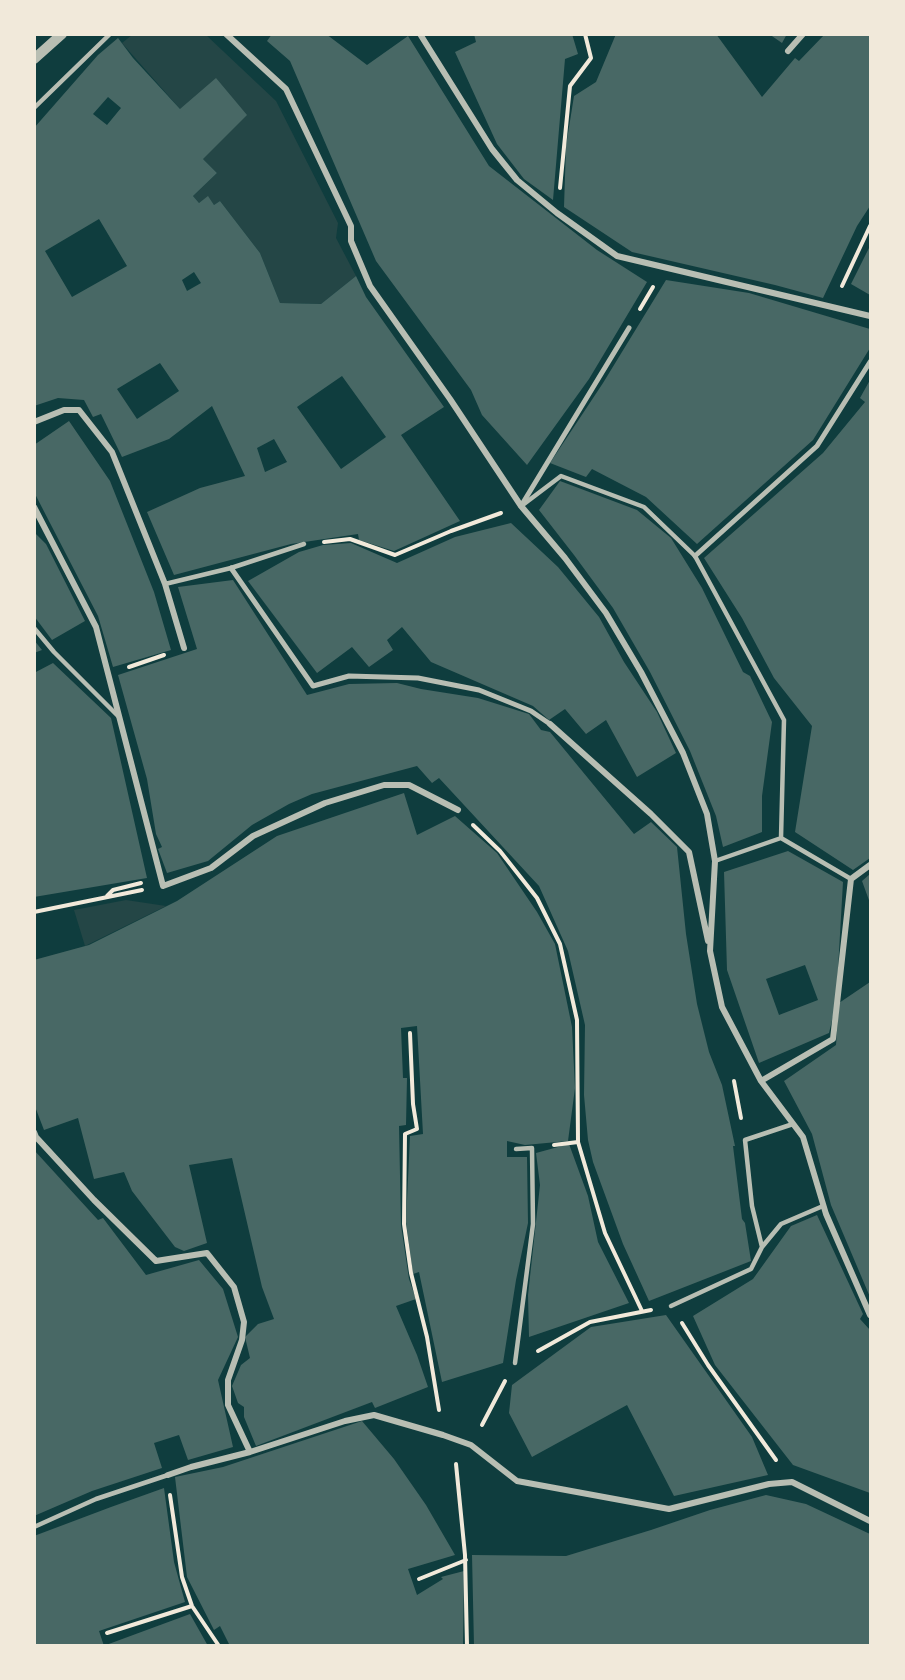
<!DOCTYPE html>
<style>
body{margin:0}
#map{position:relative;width:905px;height:1680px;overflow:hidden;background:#0f3d3e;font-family:"DejaVu Sans",sans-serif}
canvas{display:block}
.frame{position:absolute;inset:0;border:36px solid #f1e9da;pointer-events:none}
</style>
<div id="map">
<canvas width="905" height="1680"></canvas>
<div class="frame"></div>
</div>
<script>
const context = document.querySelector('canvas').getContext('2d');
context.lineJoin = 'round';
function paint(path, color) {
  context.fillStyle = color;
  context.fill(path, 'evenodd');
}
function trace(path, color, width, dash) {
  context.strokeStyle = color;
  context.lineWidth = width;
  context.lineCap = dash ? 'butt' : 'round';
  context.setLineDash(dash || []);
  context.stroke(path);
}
paint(new Path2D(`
 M132,35H206L276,101L338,223L336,238L356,276L321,304L280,303L260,253L220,201L214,205L208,197L199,203L193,196L217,173L203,159L180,109L122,43Z
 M126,900L166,906L85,946L74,910Z`), '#244646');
paint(new Path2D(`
 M272,34H326L367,65L408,36L489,166L597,250L647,282L589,379L527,465L482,415L471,390L376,261L290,61L267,41Z
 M474,34H572L578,54L565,59L553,200L524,179L497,144L455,52L476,42Z
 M616,34H716L762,97L795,58L799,61L825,34H870V206L857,226L823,298L775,285L632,252L564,207L566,146L574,96L596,82Z
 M769,34H787L782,43Z
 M118,38L133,58L180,109L216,78L247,115L203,159L217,173L193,196L199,203L208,196L214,205L220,201L260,253L280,303L321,304L356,276L366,297L444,407L401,435L460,521L394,551L359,540L358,534L291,544L174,575L147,512L200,488L245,476L212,406L169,439L122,457L101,414L93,417L84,400L58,398L34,406V128L98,55ZM108,97L121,108L107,125L93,114ZM99,219L127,266L72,297L45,251ZM194,272L201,283L187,291L182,280ZM160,363L179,391L137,419L117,389ZM342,376L386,437L341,469L297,407ZM274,439L287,462L265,472L257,448Z
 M870,246V295L851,284Z
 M666,280L749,293L870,329V348L813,440L697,544L646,497L592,469L586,477L550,463L603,383Z
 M870,380V858L853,870L795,832L812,726L774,678L742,618L704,558L823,453L865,402L860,398Z
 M69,421L110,481L154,592L171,650L113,667L98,616L34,492V445Z
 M560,481L637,510L671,538L702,588L743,672L750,676L772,722L762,796V832L723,847L716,816L690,751L650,672L613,608L574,555L539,510Z
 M511,523L558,567L599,617L624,662L657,712L676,753L637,777L606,720L586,734L565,709L549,720L533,706L431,662L402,627L387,640L393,650L369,667L352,647L317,673L248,581L299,552L323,545L351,543L397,563L455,537Z
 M34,532L46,544L85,621L52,640L34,616Z
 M233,580L307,695L349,684L397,683L421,689L478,698L529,714L541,730L550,732L634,834L651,822L677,847L686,934L697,1004L709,1052L722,1085L735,1146H733L742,1219L745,1223L751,1261L649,1301L623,1244L593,1162L588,1140L584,1095L585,1025L568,951L539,886L439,778L432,783L417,766L312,794L289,804L252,825L208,861L167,873L158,849L162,847L156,834L147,779L118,675L197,649L178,587Z
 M34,640L42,650L34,653Z
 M53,663L111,718L147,878L34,897V673Z
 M404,793L417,835L455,816L497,853L537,912L555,944L572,1027L575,1088L568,1141L525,1145L507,1141V1157H527L528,1223L516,1280L503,1363L442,1382L419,1272L413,1274L406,1222L410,1136L423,1134L417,1026L401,1028L403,1078H407L406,1125L399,1126L401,1225L409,1279L416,1299L396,1306L417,1355L428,1387L375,1408L372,1402L256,1446L244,1417V1407L238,1403L232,1386L241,1365L250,1358L245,1337L258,1324L274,1319L262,1287L232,1158L189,1165L207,1243L184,1251L175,1247L132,1191L124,1172L94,1179L78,1118L44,1130L34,1104V960L89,945L177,901L277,836Z
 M788,851L843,882L836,1004L829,1033L759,1063L727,970L724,872ZM805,965L818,1000L779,1015L766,979Z
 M870,874V903L862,881Z
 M870,982V1297L831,1205L812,1134L784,1081L836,1045L839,1003Z
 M569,1144L588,1196L598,1242L629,1303L529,1337L528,1295L540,1185L536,1153Z
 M34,1150L98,1220L103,1218L146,1275L199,1260L223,1289L238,1337L218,1380L233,1447L188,1460L179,1435L154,1443L162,1468L92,1491L34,1516Z
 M817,1215L863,1314L860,1319L870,1330V1493L793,1465L715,1365L693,1316L753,1279L791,1226Z
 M666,1315L752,1437L768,1475L674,1496L627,1405L532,1457L509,1413L512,1385L591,1327Z
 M362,1421L394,1459L426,1505L455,1555L408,1569L417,1595L443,1579L441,1577L464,1571L463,1645L230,1646L220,1626L214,1630L187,1577L175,1477L223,1467Z
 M164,1488L174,1562L185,1602L99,1631L104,1646H34V1536L111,1507Z
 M766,1495L806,1504L870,1534V1646H474L472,1555L566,1556L651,1530L710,1510Z
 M190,1614L208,1646H106V1645Z`), '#486865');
trace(new Path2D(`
 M560,188L570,86L591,58L585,34
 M842,286L870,226
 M640,309L653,287
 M324,542L350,539L395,555L451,531L501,513
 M129,667L164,655
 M473,825L500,851L537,898L560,944L577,1020L578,1142L605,1233L642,1311
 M107,896L113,890L141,883
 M34,912L142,890
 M410,1033L413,1104L417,1129L405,1134L404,1224L411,1273L427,1337L439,1410
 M734,1081L741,1118
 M554,1145L578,1142
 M682,1323L708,1365L776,1460
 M538,1351L590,1322L651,1310
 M482,1425L505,1381
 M456,1464L465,1555L467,1646
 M170,1495L182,1577L192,1606L219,1646
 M419,1579L466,1560
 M107,1633L192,1606`), '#f1e9da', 4);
trace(new Path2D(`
 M34,108L110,34
 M524,504L561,476L644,507L695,556L784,720L781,838
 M165,584L231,568L304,544
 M34,628L54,652L118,716
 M715,861L781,838L851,879
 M762,1247L752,1206L745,1140L793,1124
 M671,1306L751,1269L762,1247L781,1224L823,1206
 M515,1363L533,1224L532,1148L516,1149
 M34,1527L96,1499L168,1475`), '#b8beb3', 4.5);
trace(new Path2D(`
 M521,506L629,328
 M695,556L817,446L870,362
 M231,568L313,686L349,676L418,678L479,690L531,711L550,724`), '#b8beb3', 5);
trace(new Path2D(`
 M226,34L286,89L351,226V241L370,286L450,399L521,506L565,558L606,613L641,672L683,753L707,814L715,861L710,951L722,1007L761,1081L803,1137L826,1214L870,1315
 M420,34L492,149L517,180L557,213L617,256L870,316
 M788,51L803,34
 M34,422L64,410H79L112,452L165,584L184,648
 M34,507L96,627L163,886L211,868L253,836L325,803L384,785H409L458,810
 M550,724L651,814L689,852L708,941
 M761,1081L833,1039L851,879L870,865
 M34,1132L36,1137L94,1200L156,1261L207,1253L234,1287L244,1322L242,1340L228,1380V1405L250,1452
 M168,1475L191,1467L250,1452L345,1421L374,1415L443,1435L471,1445L517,1481L669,1509L769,1484L792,1482L870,1521`), '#b8beb3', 6);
trace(new Path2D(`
 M34,59L62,34`), '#b8beb3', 10);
</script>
